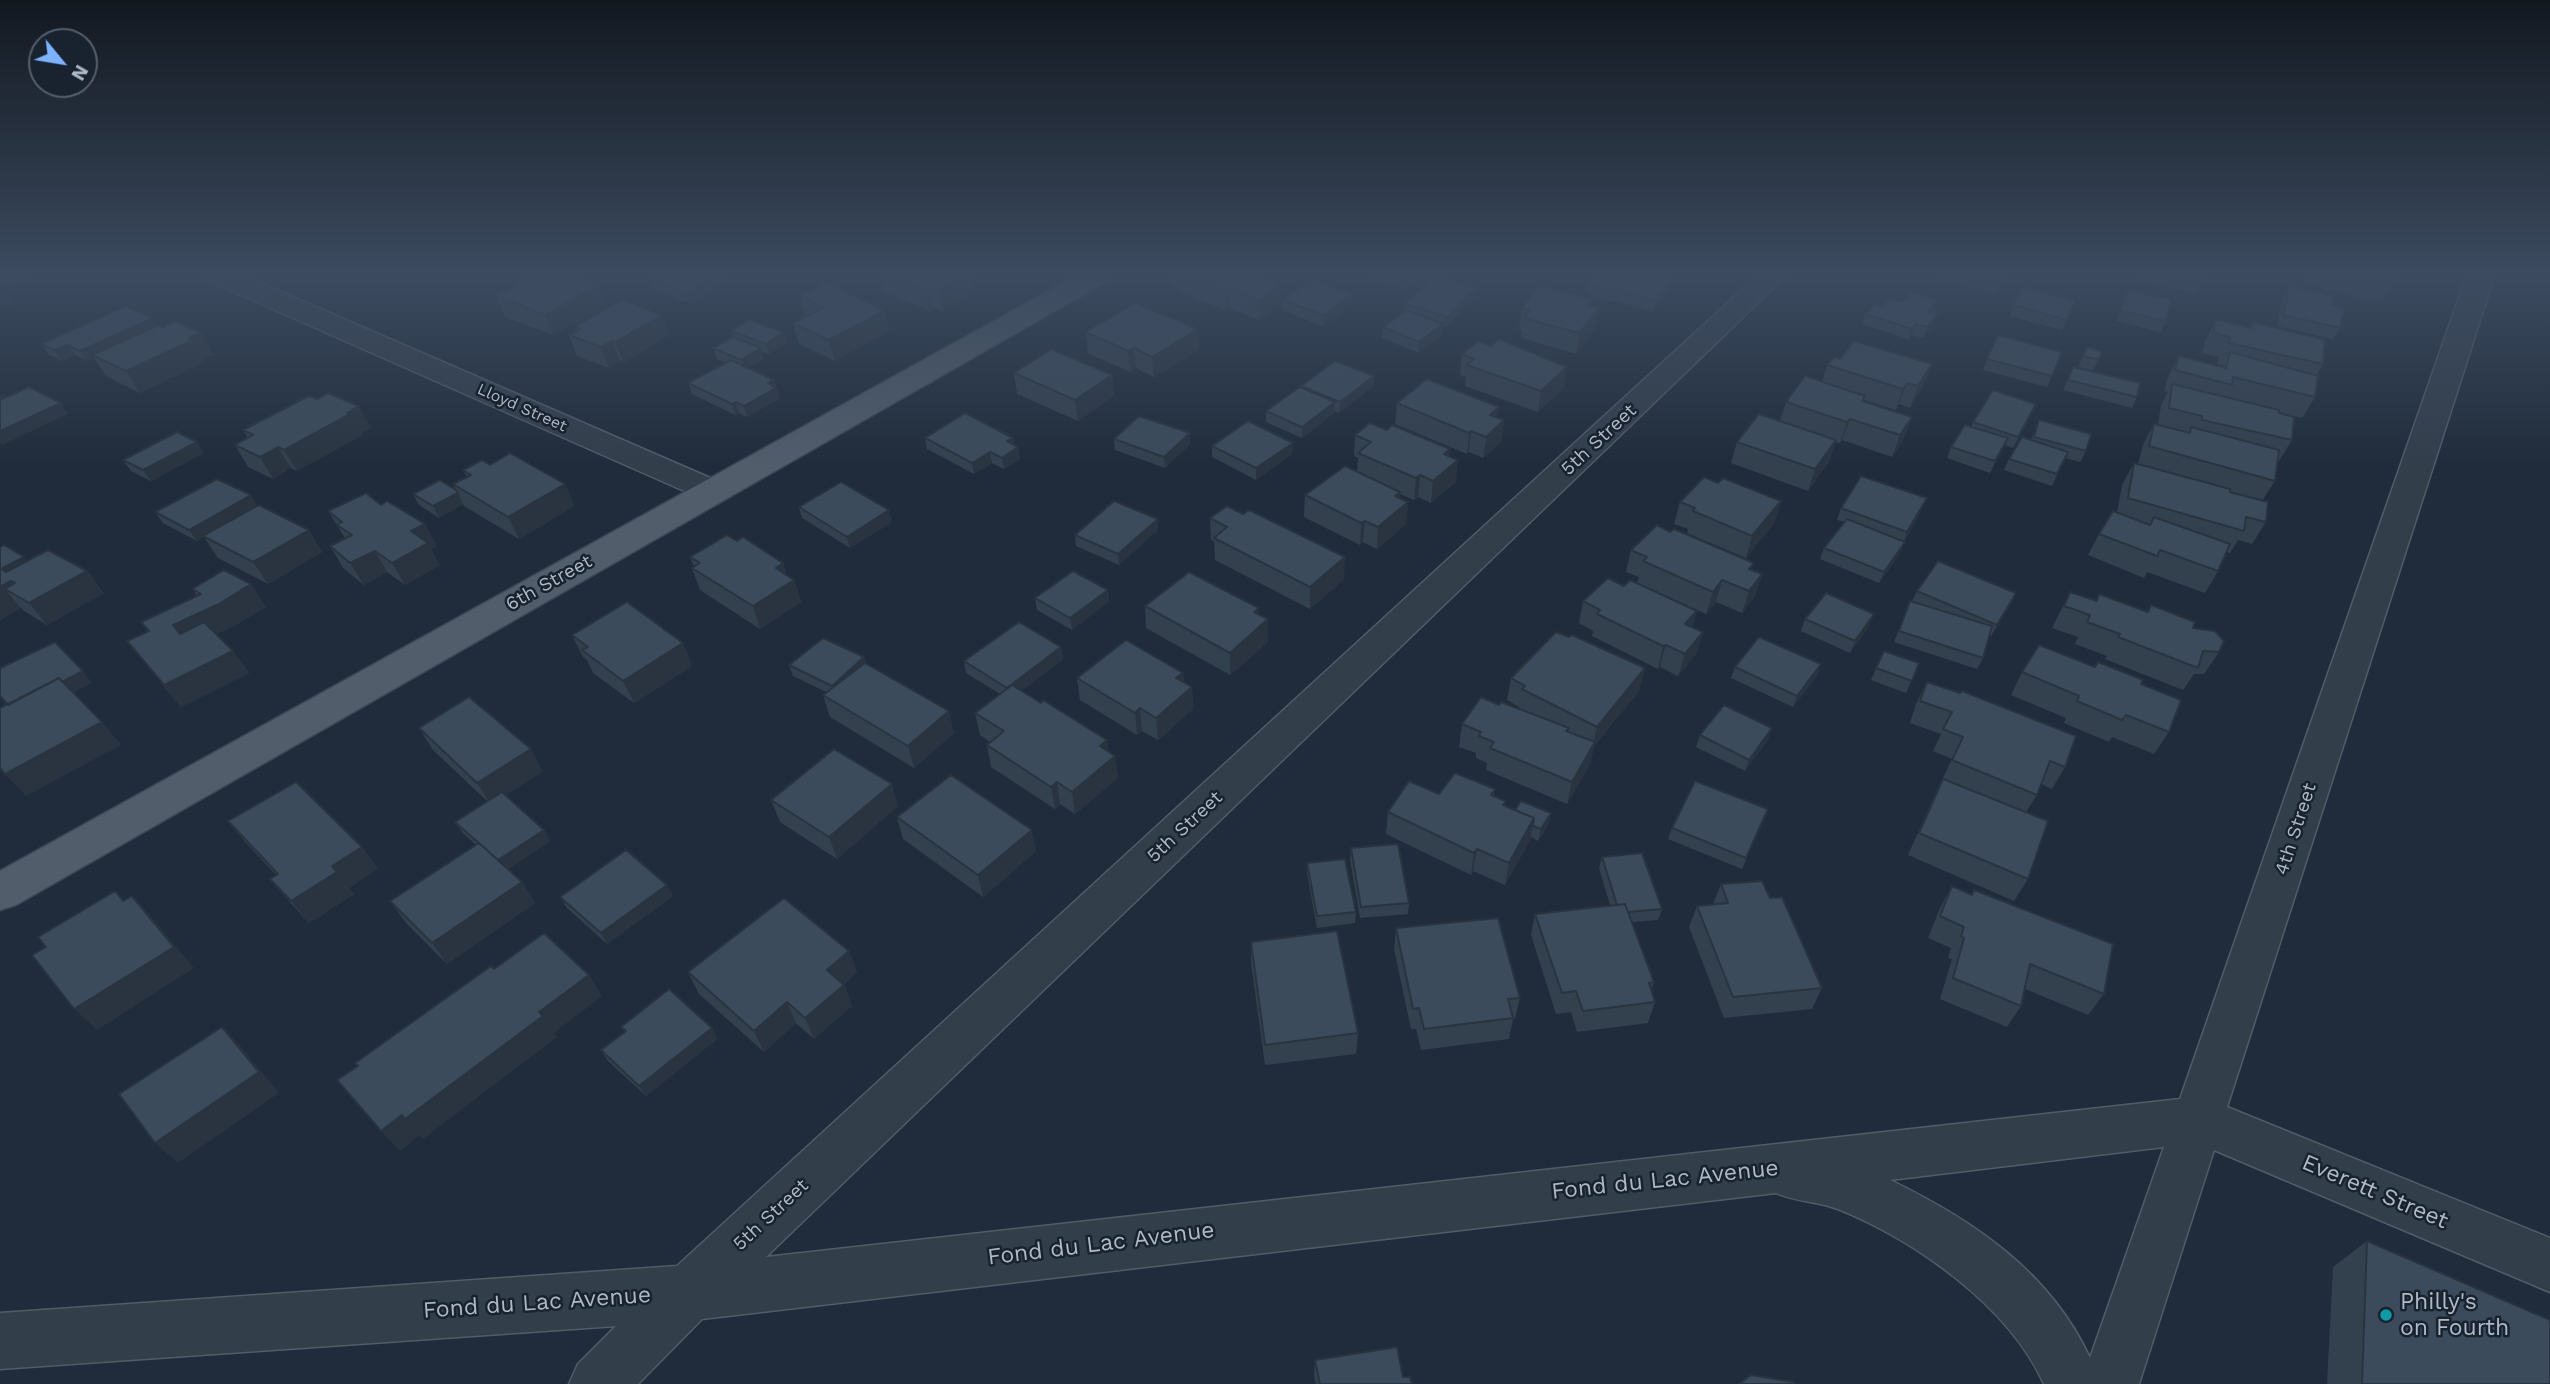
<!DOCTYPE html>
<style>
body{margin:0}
#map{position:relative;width:2550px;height:1384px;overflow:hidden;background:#202c3b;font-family:"Work Sans",sans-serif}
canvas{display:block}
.north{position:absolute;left:28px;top:28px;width:70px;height:70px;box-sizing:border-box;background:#192330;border:2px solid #555f6c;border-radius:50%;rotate:120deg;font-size:19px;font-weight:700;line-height:28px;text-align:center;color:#aeb9c7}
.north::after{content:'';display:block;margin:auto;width:24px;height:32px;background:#7cb3ff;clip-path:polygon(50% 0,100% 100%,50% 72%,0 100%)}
</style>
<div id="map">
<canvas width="2550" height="1384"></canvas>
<div class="north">N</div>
</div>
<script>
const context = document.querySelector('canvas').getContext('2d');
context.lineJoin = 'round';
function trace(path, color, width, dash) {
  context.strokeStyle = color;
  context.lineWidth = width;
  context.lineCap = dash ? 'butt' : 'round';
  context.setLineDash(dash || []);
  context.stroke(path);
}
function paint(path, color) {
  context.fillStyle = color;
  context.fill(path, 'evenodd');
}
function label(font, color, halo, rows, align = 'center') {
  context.font = font + ' "Work Sans",sans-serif';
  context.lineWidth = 5;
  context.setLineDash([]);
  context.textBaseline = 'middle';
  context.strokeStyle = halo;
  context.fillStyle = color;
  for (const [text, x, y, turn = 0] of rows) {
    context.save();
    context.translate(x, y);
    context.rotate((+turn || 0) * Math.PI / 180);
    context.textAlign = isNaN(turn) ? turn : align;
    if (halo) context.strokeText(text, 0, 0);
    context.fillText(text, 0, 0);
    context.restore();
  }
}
const minor = new Path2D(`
 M204,274H240L724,484L728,491L724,498L712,501L700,498L207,280Z
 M1759,274H1788L766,1257L2180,1099L2467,274H2495L2227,1107L2550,1238V1292L2214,1150L2139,1384H2044C2009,1306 1915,1240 1838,1209C1818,1201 1796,1202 1776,1193L702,1319L638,1384H569L578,1364L616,1326L0,1369V1313L677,1266ZM2164,1147L2090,1358C2050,1272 1973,1220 1890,1180Z`);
const major = new Path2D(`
 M1079,274H1112L1109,280L16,905L0,910V871Z`);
trace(minor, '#515c69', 3);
trace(major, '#3d4754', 3);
paint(minor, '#333e4b');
paint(major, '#515d6b');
paint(new Path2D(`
 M513,274H568L599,285L607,306L553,335L505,317L496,296L528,280Z
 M880,274H971L974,291L942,311L933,307L929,310L884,292Z
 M1172,274H1251L1279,286V306L1259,320L1229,308L1226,310L1182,293V290L1173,286Z
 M1369,274H1427V276L1407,291L1369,277Z
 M1926,274H2008L1996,294Z
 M2143,274H2204L2201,284L2196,294L2141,281Z
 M2309,274H2398L2395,281L2382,301L2368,298L2367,300L2305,284Z
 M1672,278L1670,289L1653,312L1586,294L1588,283Z
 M647,279L724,283L689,303L651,289Z
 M2289,286L2331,305L2340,328L2333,339L2277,326L2283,297Z
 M2128,290L2166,321L2160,332L2116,321L2123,300Z
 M800,295L884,311L889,331L835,361L799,344L793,323L807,316L805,315Z
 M1352,295V305L1323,326L1282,310V300Z
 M1474,298L1447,327L1443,326L1442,335L1419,353L1382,338L1383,327L1404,312L1405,304Z
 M1592,299L1591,306L1595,329L1576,354L1521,338L1522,330L1519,329L1522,308Z
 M1937,300L1933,312L1938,313L1934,324L1923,338L1912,335L1908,339L1862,324L1866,314L1882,307L1902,302Z
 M2075,301L2062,330L2009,316L2013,305Z
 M662,315L669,335L623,363L620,361L609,368L577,356L569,335L576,331L575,326Z
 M2216,320L2249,328L2252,322L2323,364L2316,376L2315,397L2302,418L2279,412L2292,440L2279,461H2277L2275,481L2262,501L2266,522L2252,544L2238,540L2230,553L2227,552L2218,571L2205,593L2147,572L2144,578L2088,555L2099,534L2117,513L2122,485L2134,463L2138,464L2143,445L2154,424L2158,425L2161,405L2168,392L2164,391L2168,377L2179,356L2222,367L2223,365L2217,364L2219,357L2202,353L2205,341Z
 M157,325L214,354L204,358L206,361L140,393L106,376L94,358L87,361L75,355L62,361L49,355L41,344Z
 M1198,329L1199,350L1154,377L1136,368L1130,372L1088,353L1086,332Z
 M731,331L784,332L787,343L769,354L762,352L764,359L749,368L774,380L780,398L747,417L739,413L735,415L692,394L688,383L726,363L717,359L713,348L733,337Z
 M2087,347L2099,360L2093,371L2078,367Z
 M2062,352L2047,387L1983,370L1987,359Z
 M1462,354L1564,388L1538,412L1465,386L1466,377L1460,375Z
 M1840,359L1924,385L1910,408L1899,404L1896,410L1864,400V401L1904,438L1892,457L1842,440L1840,443L1835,442L1829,462L1808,491L1731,463L1737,442L1780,421L1786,402L1822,382L1827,365Z
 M2073,367L2137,397L2132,408L2063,390Z
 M1014,373L1112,375L1114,396L1078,421L1017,394Z
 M1374,376L1373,387L1339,413L1334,411V413L1302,438L1266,422V411L1301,388V386Z
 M1397,403L1499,407L1497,417L1504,420L1501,442L1483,458L1469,452L1467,454L1395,424Z
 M2031,415L2013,448L2005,445L1990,473L1947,458L1951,447L1971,427L1973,422Z
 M2039,420L2086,451L2080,462L2065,458L2052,486L2004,470L2009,459L2031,440Z
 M371,428L361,433L362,435L297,471L291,468L273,479L248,467L235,445L248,438L243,430Z
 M1355,435L1450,456L1456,482L1431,503L1418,497L1414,500L1400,494V499L1406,524L1377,549L1363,542L1360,545L1304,517L1305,495L1357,472L1358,458L1354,456Z
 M925,438H1013L1014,445L1018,447L1020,459L1004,469L992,463L974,474L927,449Z
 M1114,439L1190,444L1165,468L1115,450Z
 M1212,446L1292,454L1256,480L1212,457Z
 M204,453L151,481L131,471L123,460Z
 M490,465L565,484L574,506L519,539L464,506L463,504L439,518L419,505L413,494L456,490L453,484L467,477L463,470Z
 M1718,483L1781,501L1774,523L1746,558L1687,533L1688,529L1674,524L1680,502Z
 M381,505L437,546L431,549L440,565L405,585L387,572L364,585L343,568L330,546L345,538L328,511Z
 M257,506L309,530L322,552L268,584L218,558L204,537L197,541L163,523L155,512Z
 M799,507L892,522L850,548L802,518Z
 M1841,508L1922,509L1904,542L1900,553L1879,583L1820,559L1824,548L1845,522L1837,520Z
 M1210,518L1344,579L1310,609L1215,560L1214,541L1211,540Z
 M1158,530L1119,565L1076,546L1075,535Z
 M737,541L783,563L787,575L794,580L801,602L760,629L700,590L692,568L694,567L690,557Z
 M0,547L27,561L87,571L104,593L47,625L24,611L21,608L0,620Z
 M1631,550L1752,570L1762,574L1755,596L1742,613L1716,602L1706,614L1649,588L1692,627L1703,632L1696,654L1678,676L1660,667L1658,669L1592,636L1593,631L1579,623L1583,601L1624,586L1637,583L1639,577L1626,572Z
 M192,589L266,607L234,626L216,634L233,651L249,673L181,707L127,641L148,631L141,622L197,596Z
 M1108,590L1109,601L1072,630L1037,610L1035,598Z
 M1917,591L2011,604L1991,636L1989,635L1983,658L1977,669L1894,642L1910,601H1912Z
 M2070,592L2096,601L2099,594L2147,611L2151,605L2193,628L2219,652L2204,674H2194L2183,690L2105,659L2107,656L2075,644L2078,637L2052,628Z
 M1145,606L1259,608V615L1268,619V642L1230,675L1146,628Z
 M1805,619L1870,625L1850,653L1801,631Z
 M572,635L683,643L692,666L634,703L593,673L587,660L583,657Z
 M1569,637L1645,668L1639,691L1594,746L1590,764L1567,804L1486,770L1487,763L1476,758V753L1459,747L1462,724L1499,705L1518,708L1519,707L1507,700L1511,678Z
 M1061,647L1063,659L1021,691L1107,740L1108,751L1115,756L1118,778L1075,814L1060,804L1055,809L991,767L987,745L990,742L980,735L975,713L1000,694L966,673L964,661Z
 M1884,651L1919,663L1906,693L1871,680Z
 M864,657L866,664L954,733L914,768L830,717L823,695L826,692L793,676L789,665Z
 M1821,664L1817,676L1793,707L1731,678L1735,667Z
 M2095,667L2141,684L2169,732L2154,754L2112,737L2109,742L2064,723L2066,718L2011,695L2022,672Z
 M1183,673L1184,682L1192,687L1193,709L1158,740L1142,731L1137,735L1080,700L1077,678Z
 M1927,682L2065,767L2052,789L2041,784L2037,795L2026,812L2028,879L2014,901L1908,855L1932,801L1952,759L1933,751L1941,734L1910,723L1916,704Z
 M419,728L543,771L506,795L544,830L550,841L508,869L522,882L535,903L447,964L406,923L390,901L476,845L463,833L455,822L487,801L433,750Z
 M1700,735L1768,740L1745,771L1696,747Z
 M1495,789L1494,796L1505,806L1515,810L1551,813L1548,825L1538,841L1531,837L1530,840L1505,885L1473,871L1471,875L1386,834L1388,812L1439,794Z
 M771,800L898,806L837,859L780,822Z
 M1768,809L1742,869L1668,839L1672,828Z
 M897,817L1036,851L983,897L903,839Z
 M228,821L378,868L349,888L354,894L309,923L288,900L270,879L276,875L246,843Z
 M1351,848L1409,903L1408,914L1360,918L1350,860Z
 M1602,857L1662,909L1658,920L1632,922L1654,982L1651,991L1655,1002L1648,1023L1577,1032L1571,1012L1556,1014L1531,935L1535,914L1610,905L1599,868Z
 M1307,863L1356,912L1355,923L1317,928L1307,874Z
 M1721,884L1822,988L1812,1009L1724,1018L1689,927L1697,906L1713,904Z
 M667,885L673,896L607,944L567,908L560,897Z
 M1952,886L1971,895L1974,890L2104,994L2088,1015L2025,989L2021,1006L2007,1027L1940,999L1952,959L1948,958L1951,948L1928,938L1940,908Z
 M1396,928L1520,998L1515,1019H1513L1509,1039L1421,1050L1416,1029H1411L1394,949Z
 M1251,942L1358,1033L1356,1054L1265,1065L1251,963Z
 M849,951L857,972L844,984L852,1006L814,1039L796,1023L764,1052L699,994L688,972Z
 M621,1027L712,1028L717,1039L646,1096L608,1061L601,1050L625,1032Z
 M2367,1241L2550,1384H2327L2333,1267Z
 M1315,1360L1403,1377L1412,1384H1316L1314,1377Z`), '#33404e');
paint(new Path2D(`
 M0,274H36L0,289Z
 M718,274H722L724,283L689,303L686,293Z
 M963,274H971L974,291L942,311L938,291Z
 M1416,274H1427V276L1407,291V280Z
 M2007,274H2008L2007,278L1996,294L2000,283Z
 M1672,278L1670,289L1653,312L1655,301Z
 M599,285L607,306L553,335L545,315Z
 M1279,286V306L1259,320V300Z
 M929,287L933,307L929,310L925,289Z
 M1228,288L1229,308L1226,310L1225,290Z
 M1475,288L1474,298L1447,327L1448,317Z
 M6,292L13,303L0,308V295Z
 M1352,295V305L1323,326V315Z
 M1937,300L1933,311L1924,321L1928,311Z
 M1599,308L1595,329L1576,354L1579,333Z
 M884,311L889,331L835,361L829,340Z
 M1938,313L1934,324L1923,338L1927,327Z
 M662,315L669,335L623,363L615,342Z
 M153,318L159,328L92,355L94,358L87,361L80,351Z
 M1443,324L1442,335L1419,353V342Z
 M1916,324L1912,335L1908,339L1912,329Z
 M1198,329L1199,350L1154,377L1152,357Z
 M784,332L787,343L769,354L766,344Z
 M201,333L214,354L204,358L206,361L140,393L126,371Z
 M612,341L620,361L609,368L601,347Z
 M67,345L75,355L62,361L54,350Z
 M761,348L764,359L744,371L741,360Z
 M1134,348L1136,368L1130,372L1128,351Z
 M1932,364L1924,385L1910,408L1918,386Z
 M1567,367L1564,388L1538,412L1541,391Z
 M1112,375L1114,396L1078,421L1075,400Z
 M1374,376L1373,387L1339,413L1340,402Z
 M774,380L780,398L747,417L744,406L768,383Z
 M1907,383L1899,404L1896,410L1903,389Z
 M4,393L12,404L0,410V395Z
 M735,402L739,413L735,415L732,404Z
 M1335,402L1334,413L1302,438V427Z
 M61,403L68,414L2,445L0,442V431Z
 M359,406L371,428L361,433L362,435L297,471L284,450Z
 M1499,407L1496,428L1504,420L1501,442L1483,458L1490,415Z
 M1912,417L1904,438L1892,457L1900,435Z
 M1850,419L1842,440L1840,443L1847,422Z
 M1471,431L1469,452L1467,454L1469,433Z
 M1190,433V444L1165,468L1164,457Z
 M1013,438L1014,449L1007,441Z
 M2008,438L2003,449L1990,473L1995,461Z
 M1836,440L1829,462L1808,491L1815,469Z
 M197,442L204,453L151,481L143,470Z
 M1293,443L1292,454L1256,480V468Z
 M278,447L291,468L273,479L260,457Z
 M1018,447L1020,459L1004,469L1002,458Z
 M1450,449L1448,468L1458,460L1456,482L1431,503L1433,481L1444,454Z
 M990,452L992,463L974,474L972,463Z
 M1420,475L1418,497L1414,500L1416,478Z
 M565,484L574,506L519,539L508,517Z
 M1400,492L1399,509L1408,502L1406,524L1377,549L1378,527L1395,496Z
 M458,493L463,504L439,518L433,506Z
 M251,495L258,507L197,541L189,530Z
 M1927,498L1922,509L1903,543L1907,532Z
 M1781,501L1774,523L1746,558L1752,536Z
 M889,510L892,522L850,548L847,537Z
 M1158,519V530L1119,565L1118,554Z
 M1365,521L1363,542L1360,545L1361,523Z
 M425,524L437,546L431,549L440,565L405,585L392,563L411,531Z
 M309,530L322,552L268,584L253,562Z
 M1905,542L1900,553L1879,583L1884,572Z
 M375,551L387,572L364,585L350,563Z
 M24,557L42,579L21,590L1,569Z
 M1345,557L1344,579L1310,609V587Z
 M783,563L790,583L794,580L801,602L760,629L753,606L776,568Z
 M87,571L104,593L47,625L29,603L5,589L21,608L0,620V587L11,581L29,603Z
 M1762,574L1755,596L1742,613L1749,591Z
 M1722,580L1716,602L1706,614L1713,592Z
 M251,584L266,607L234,626L189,647L173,625Z
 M1108,590L1109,601L1072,630L1070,618Z
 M2016,593L2011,604L1991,636L1997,625Z
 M1259,608V627L1268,619V642L1230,675V653L1254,612Z
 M1697,611L1691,633L1685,624Z
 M1874,614L1870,625L1850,653L1855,641Z
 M1703,632L1696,654L1678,676L1685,654Z
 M683,643L692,666L634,703L623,681Z
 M1666,645L1660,667L1658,669L1663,646Z
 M1061,647L1063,659L1009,700L1007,688Z
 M233,651L249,673L181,707L164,685Z
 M864,657L868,668L835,697L832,686Z
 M1821,664L1817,676L1793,707L1797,696Z
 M1645,668L1639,691L1594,746L1590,764L1567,804L1572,782L1592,748L1597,727Z
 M83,671L92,683L21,719L10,708Z
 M1183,673L1184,693L1192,687L1193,709L1158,740L1156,718L1176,678Z
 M1140,708L1142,731L1137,735L1135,713Z
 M949,711L954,733L914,768L908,746Z
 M102,722L121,745L26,796L5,774Z
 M1772,728L1768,740L1745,771L1749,760Z
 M1107,740L1109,760L1115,756L1118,778L1075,814L1072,792L1100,746Z
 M531,749L543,771L491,805L477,783Z
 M1057,782L1060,804L1055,809L1051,787Z
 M892,784L898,806L837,859L829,837Z
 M1551,813L1548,825L1538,841L1541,829Z
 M1534,818L1530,840L1505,885L1509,863Z
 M544,830L550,841L505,871L498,860Z
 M1032,830L1036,851L983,897L978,875Z
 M362,847L378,868L349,888L354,894L309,923L291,901L332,866Z
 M1477,849L1473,871L1471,875L1474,853Z
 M522,882L535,903L447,964L432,943Z
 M667,885L673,896L607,944L601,933Z
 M132,896L152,918L194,968L97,1030L74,1009Z
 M849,951L857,972L835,991L827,970Z
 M589,975L602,996L554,1033L557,1037L423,1139L420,1135L400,1151L381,1131Z
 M844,985L852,1006L814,1039L805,1018Z
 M787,1002L796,1023L764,1052L754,1031Z
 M222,1027L242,1048L279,1093L178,1163L155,1143Z
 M712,1028L717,1039L646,1096L639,1086Z`), '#293440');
const building = new Path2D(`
 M539,274H568L599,285L545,315L496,296Z
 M656,274H718L686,293L647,279Z
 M886,274H966L938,291L929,287L925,289Z
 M1185,274H1251L1279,286L1259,300L1228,288L1225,290Z
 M1390,274H1416L1407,280Z
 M1595,274H1656L1672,278L1655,301L1588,283Z
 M1967,274H2007L2000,283Z
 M2160,274H2204L2201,284Z
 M2356,274H2398L2395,281L2380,277L2379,280Z
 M1433,276L1475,288L1448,317L1405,304Z
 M1312,280L1352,295L1323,315L1282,300Z
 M826,282L884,311L829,340L793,323L824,307L800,295Z
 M1539,286L1592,299L1588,305L1599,308L1579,333L1524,318L1530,310L1522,308Z
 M2289,286L2333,296L2331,305L2344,308L2340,328L2283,315Z
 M2023,287L2075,301L2067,320L2013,305Z
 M2128,290L2171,300L2166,321L2121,311Z
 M1910,292L1937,300L1928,311L1938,313L1927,327L1916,324L1912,329L1866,314L1875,304L1882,307L1890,298L1902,302Z
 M622,300L662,315L615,342L612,341L601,347L569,335L580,329L575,326Z
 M1135,303L1198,329L1152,357L1134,348L1128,351L1086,332Z
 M126,306L153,318L80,351L67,345L54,350L41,344Z
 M1407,310L1443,324L1419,342L1383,327Z
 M749,320L784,332L766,344L731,331Z
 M2216,320L2251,328L2252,322L2325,340L2323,364L2228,343L2230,337L2213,333Z
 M175,321L201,333L189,338L193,340L126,371L92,355L159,325L163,327Z
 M1998,335L2062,352L2052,376L1987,359Z
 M733,337L761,348L741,360L713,348Z
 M1499,339L1567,367L1541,391L1467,365L1474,359L1462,354L1479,341L1491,346Z
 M1854,341L1932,364L1918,386L1907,383L1903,389L1827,365L1834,357L1840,359Z
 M2087,347L2102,351L2099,360L2083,356Z
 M1051,349L1112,375L1075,400L1014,373Z
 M2230,352L2318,376L2315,397L2233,377L2232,385L2175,370L2179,356L2226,368Z
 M731,360L774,380L768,383L776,388L744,406L735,402L732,404L688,383Z
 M1335,361L1374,376L1340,402L1301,386Z
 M2073,367L2140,383L2137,397L2068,380Z
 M1805,376L1865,396L1862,401L1912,417L1900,435L1850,419L1847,422L1786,402Z
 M1427,379L1499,407L1490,415L1504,420L1486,437L1471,431L1469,433L1397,403Z
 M2172,384L2279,410V413L2294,417L2292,440L2202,420V416L2169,408Z
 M29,387L61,403L0,431V400Z
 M1300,387L1335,402L1302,427L1266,411Z
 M1993,390L2036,404L2018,437L1973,422Z
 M328,393L359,406L347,413L350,414L284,450L278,447L260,457L235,445L253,435L243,430L309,396L317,399Z
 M965,413L1013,438L1007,441L1018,447L1002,458L990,452L972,463L925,438Z
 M1759,414L1836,440L1815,469L1737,442Z
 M1139,416L1190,433L1164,457L1114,439Z
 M2039,420L2091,434L2086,451L2034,437Z
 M1248,421L1293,443L1256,468L1212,446Z
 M1370,423L1387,430L1392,425L1450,449L1444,454L1458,460L1433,481L1420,475L1416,478L1358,453L1371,442L1355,435Z
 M2154,424L2190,433L2191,427L2279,450L2275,481L2149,446Z
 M1965,425L2008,438L1995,461L1951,447Z
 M177,432L197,442L143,470L123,460Z
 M2022,437L2068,452L2057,474L2009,459Z
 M510,453L565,484L508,517L453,484L471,475L463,470L482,460L490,465Z
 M2134,463L2230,489V492L2268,502L2266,522L2246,517L2244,531L2128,498Z
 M1345,466L1400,492L1395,496L1408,502L1378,527L1365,521L1361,523L1305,495Z
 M1861,476L1927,498L1907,532L1841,508Z
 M1704,477L1718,483L1723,478L1781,501L1752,536L1693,511L1695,508L1680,502Z
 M217,479L251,495L189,530L155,512Z
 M440,480L456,490L458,493L433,506L413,494Z
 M841,482L889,510L847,537L799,507Z
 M366,493L381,505L387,501L425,524L411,531L428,543L392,563L375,551L350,563L330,546L352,535L337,525L342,522L328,511Z
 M1114,501L1158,519L1118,554L1075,535Z
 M259,505L309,530L253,562L203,536Z
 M1227,506L1243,514L1249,510L1345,557L1310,587L1214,538L1227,527L1210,518Z
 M2113,511L2150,525L2154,517L2230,544L2218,571L2160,550L2157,556L2099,534Z
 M1847,519L1905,542L1884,572L1824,548Z
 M1657,525L1670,532L1674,529L1754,563L1749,569L1762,574L1749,591L1722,580L1713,592L1643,561L1647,557L1631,550Z
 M727,535L737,541L743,537L783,563L776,568L794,580L753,606L692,568L700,563L690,557Z
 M4,545L24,557L1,569L6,572L48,550L87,571L29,603L5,589L15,583L11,581L0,587V547Z
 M1938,561L2016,593L1997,625L1917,591Z
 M224,570L251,584L219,604L173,625L180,634L204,622L233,651L164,685L127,641L149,631L141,622L201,594L192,589Z
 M1073,571L1108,590L1070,618L1035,598Z
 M1189,572L1259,608L1254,612L1268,619L1230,653L1145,606Z
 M1608,578L1624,586L1630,580L1697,611L1685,624L1703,632L1685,654L1666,645L1663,646L1597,614L1600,610L1583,601Z
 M2070,592L2097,601L2099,594L2148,612L2151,605L2195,622L2193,628L2215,631L2224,641L2219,652L2203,651L2198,668L2118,637L2120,634L2087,622L2090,615L2064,606Z
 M1826,593L1874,614L1855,641L1805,619Z
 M1910,601L1992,626L1983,658L1899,631Z
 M627,602L683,643L623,681L582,650L588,647L572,635Z
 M1019,622L1061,647L1007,688L964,661Z
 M1556,632L1569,637L1572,635L1645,668L1597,727L1522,689L1525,686L1511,678Z
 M1759,637L1821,664L1797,696L1735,667Z
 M823,638L864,657L832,686L789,665Z
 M1126,640L1183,673L1176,678L1192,687L1156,718L1140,708L1135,713L1077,678Z
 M55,642L83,671L62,682L59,678L8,705L0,696V668Z
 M2039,645L2095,667L2098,662L2143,680L2141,684L2181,700L2169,732L2126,715L2122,720L2077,701L2079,696L2022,672Z
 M1884,651L1919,663L1912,681L1876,668Z
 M865,663L949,711L908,746L823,695Z
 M59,678L102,722L5,774L0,768V708Z
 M1927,682L1960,693L1962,691L2076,736L2065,767L2050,761L2037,795L1952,760L1963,737L1943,729L1952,712L1920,701Z
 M1012,685L1041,703L1043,700L1107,740L1100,746L1115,756L1072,792L1057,782L1051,787L987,745L1004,731L975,713Z
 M469,697L531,749L477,783L419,728Z
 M1481,697L1499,705L1501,702L1569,728L1566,731L1595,742L1572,782L1490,748L1494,742L1479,736L1481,732L1462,724Z
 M1724,705L1772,728L1749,760L1700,735Z
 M834,749L892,784L829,837L771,800Z
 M1455,773L1495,789L1491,795L1506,801L1503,805L1534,818L1509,863L1477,849L1474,853L1388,812L1409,781L1439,794Z
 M951,775L1032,830L978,875L897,817Z
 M1943,779L2048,821L2028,879L1919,833Z
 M1695,781L1768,809L1746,858L1672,828Z
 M296,782L362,847L332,866L337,872L291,901L270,879L278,874L228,821Z
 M502,792L544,830L498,860L455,822Z
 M1521,801L1551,813L1541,829L1533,826L1534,818L1515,810Z
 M479,843L522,882L432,943L390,901Z
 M1398,844L1409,903L1361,907L1351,848Z
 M626,850L667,885L601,933L560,897Z
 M1642,853L1662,909L1628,912L1625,904L1617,905L1602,857Z
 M1345,859L1356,912L1317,916L1307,863Z
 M1762,881L1770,898L1782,897L1822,988L1733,997L1697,906L1728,903L1721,884Z
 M1952,886L1972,895L1974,890L2113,944L2104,994L2030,964L2021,1006L1953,978L1964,938L1961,936L1964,927L1940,916Z
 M115,891L123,901L132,896L174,947L74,1009L32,955L46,947L38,937Z
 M784,898L849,951L827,970L844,985L805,1018L787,1002L754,1031L688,972Z
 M1625,904L1654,982L1649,983L1655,1002L1583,1011L1576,991L1562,993L1535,914Z
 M1498,918L1520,998L1508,999L1513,1018L1424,1029L1419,1008L1413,1009L1396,928Z
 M1337,931L1358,1033L1265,1045L1251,942Z
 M544,933L589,975L539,1012L543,1016L405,1119L402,1115L381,1131L337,1080L358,1066L355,1063L491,966L494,969Z
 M669,989L712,1028L639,1086L601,1050L626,1031L621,1027Z
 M222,1027L259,1072L155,1143L119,1094Z
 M2367,1241L2550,1320V1384H2362Z
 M1397,1347L1403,1377H1410L1412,1384H1320L1315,1360Z
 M1751,1375L1793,1382L1794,1384H1739Z`);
paint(building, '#3b4b5b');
trace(building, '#293440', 2);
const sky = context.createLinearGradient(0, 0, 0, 468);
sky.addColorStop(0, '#121820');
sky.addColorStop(0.59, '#3c4b60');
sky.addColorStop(1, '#3c4b6000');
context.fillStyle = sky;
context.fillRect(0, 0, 2550, 468);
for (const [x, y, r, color] of [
 [2386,1315,7,"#0f9aa8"]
]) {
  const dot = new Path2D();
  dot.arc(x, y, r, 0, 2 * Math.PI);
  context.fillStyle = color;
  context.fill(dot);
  trace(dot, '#192330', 2.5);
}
label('16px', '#aeb9c7', '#192330', [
 ["Lloyd Street",522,408,24]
]);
label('19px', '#aeb9c7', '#192330', [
 ["5th Street",1599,440,-43],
 ["6th Street",549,583,-29],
 ["5th Street",1185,827,-43],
 ["4th Street",2296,829,-72],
 ["5th Street",771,1215,-43]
]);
label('23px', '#aeb9c7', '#192330', [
 ["Fond du Lac Avenue",1665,1180,-6],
 ["Everett Street",2375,1192,23],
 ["Fond du Lac Avenue",1101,1244,-7],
 ["Fond du Lac Avenue",537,1303,-4]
]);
label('23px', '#aeb9c7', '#192330', [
 ["Philly's",2400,1302],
 ["on Fourth",2400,1328]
], 'left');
</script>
